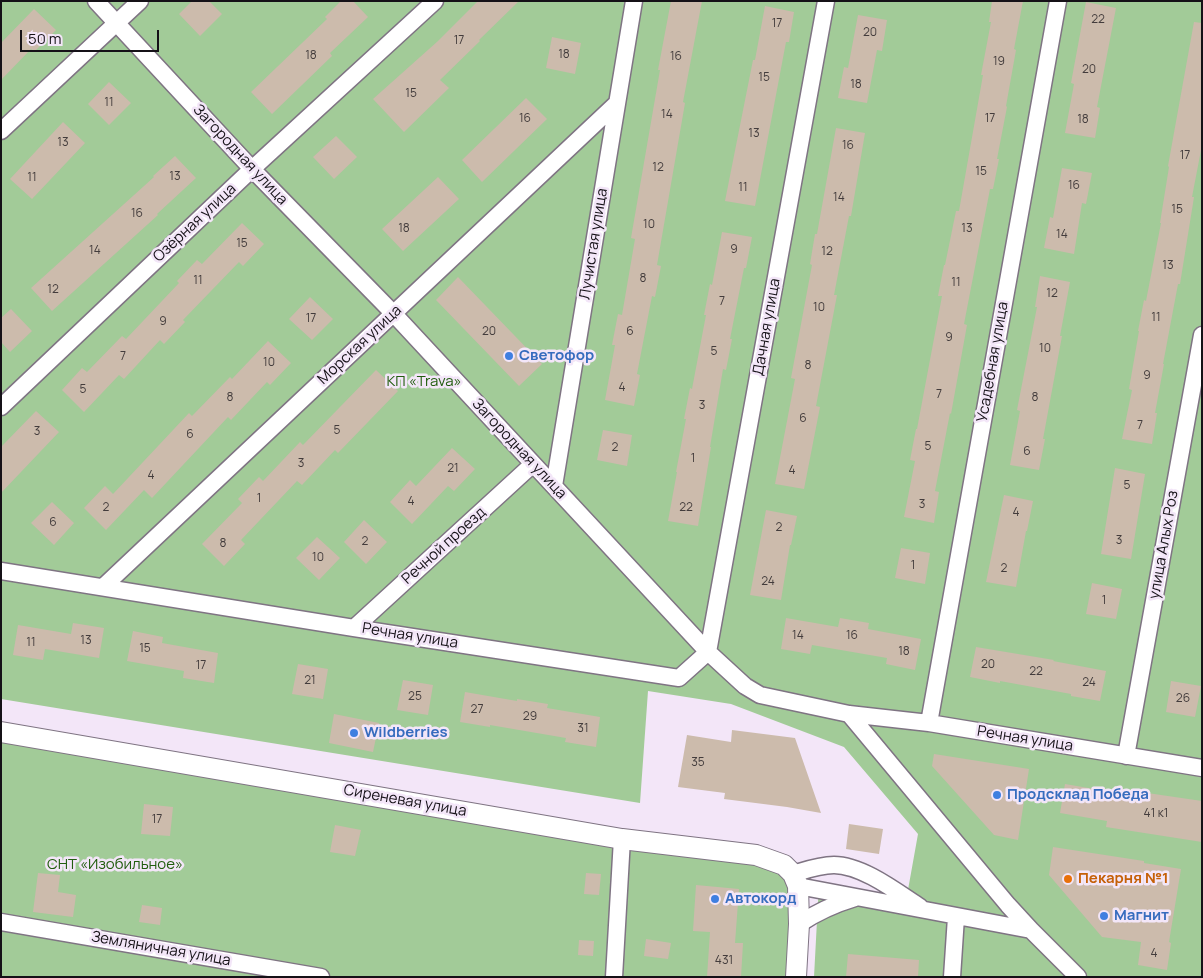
<!DOCTYPE html>
<meta charset="utf-8">
<style>
body{margin:0}
#map{position:relative;width:1203px;height:978px;overflow:hidden;background:#f3e6f8;font-family:Manrope,sans-serif}
canvas{display:block}
.frame{position:absolute;inset:0;border:2px solid #151117;pointer-events:none}
.scale{position:absolute;left:20px;top:30px;width:139px;height:22px;box-sizing:border-box;border:2px solid #151117;border-top:0;padding-left:6px;font-size:15px;line-height:18px;white-space:nowrap;color:#151117;-webkit-text-stroke:4px #f3e6f8;paint-order:stroke}
</style>
<div id="map">
<canvas width="1203" height="978"></canvas>
<div class="frame"></div>
<div class="scale">50 m</div>
</div>
<script>
const context = document.querySelector('canvas').getContext('2d');
context.lineJoin = 'round';
function paint(path, color) {
  context.fillStyle = color;
  context.fill(path, 'evenodd');
}
function trace(path, color, width, dash) {
  context.strokeStyle = color;
  context.lineWidth = width;
  context.lineCap = dash ? 'butt' : 'round';
  context.setLineDash(dash || []);
  context.stroke(path);
}
function label(font, color, halo, rows, align = 'center') {
  context.font = font + ' Manrope,sans-serif';
  context.lineWidth = 5;
  context.setLineDash([]);
  context.textBaseline = 'middle';
  context.strokeStyle = halo;
  context.fillStyle = color;
  for (const [text, x, y, turn = 0] of rows) {
    context.save();
    context.translate(x, y);
    context.rotate((+turn || 0) * Math.PI / 180);
    context.textAlign = isNaN(turn) ? turn : align;
    if (halo) context.strokeText(text, 0, 0);
    context.fillText(text, 0, 0);
    context.restore();
  }
}
paint(new Path2D(`
 M1,1H1202V977H814L819,883L906,901L918,834L844,747L731,704L648,691L640,803L1,699Z
 M1,732L756,855L793,874L796,977H1Z`), '#a2cb98');
paint(new Path2D(`
 M192,1H209L222,14L200,36L179,14Z
 M341,1H353L368,17L330,53L332,56L272,114L251,92L327,19L325,17Z
 M478,1H519L479,40L480,41L440,80L449,88L404,132L373,99L438,41Z
 M671,1H702L683,102L685,103L657,265L661,266L655,297L652,296L637,374L640,375L634,406L605,400L615,345H612L618,314L622,315L635,239L631,238L660,70H658Z
 M992,1H1023L1014,49L1016,50L1006,106L1007,107L997,159H999L993,189H990L964,324L967,325L951,414L950,413L935,491L939,492L934,523L904,517L915,461L910,460L916,429H917L942,296H938L944,265H945L956,211H959L983,75H981L991,22H989Z
 M1086,2L1116,8L1097,107L1100,108L1095,138L1065,133L1074,84L1071,83Z
 M765,6L794,12L789,42H786L755,206L725,201L753,60H755Z
 M34,9L56,30L34,52L31,49L1,80V43Z
 M858,15L887,20L882,51L877,50L867,103L838,98L844,67L848,68Z
 M1194,22L1202,23V145L1192,197H1194L1180,284H1178L1163,364H1164L1155,413H1157L1152,444L1122,439L1132,390L1129,389L1139,331H1138L1144,300L1146,301L1161,223H1160L1169,167L1168,166Z
 M552,37L581,43L575,74L546,68Z
 M109,82L131,103L109,125L88,104Z
 M526,98L547,119L482,182L462,160Z
 M63,122L85,143L32,199L10,179Z
 M836,128L865,133L851,216H849L834,295H837L816,406L820,407L804,489L775,484L795,379L791,378L812,265L810,264L815,234H817Z
 M336,136L357,157L334,179L313,157Z
 M175,156L196,178L157,214L158,215L52,311L31,288L154,177L153,176Z
 M1062,168L1092,173L1086,204L1082,203L1074,254L1044,248L1050,217L1053,218Z
 M438,177L459,199L403,251L382,229Z
 M242,223L264,244L243,266L239,262L183,320L185,322L164,344L160,340L124,379L119,375L84,412L62,390L82,368L87,372L122,336L126,339L179,283L177,281L197,260L202,264Z
 M722,232L752,237L746,268H744L730,339H732L726,370L723,369L710,447H711L698,526L668,521L677,472H676L686,419H684L690,388L692,389L706,315H704L710,284L712,285Z
 M1040,276L1070,282L1060,336H1062L1043,439H1045L1039,470L1010,465L1020,411L1017,410L1037,307H1035Z
 M458,277L542,364L519,386L436,300Z
 M310,297L333,319L312,340L289,319Z
 M11,309L32,331L10,352L1,342V318Z
 M268,341L291,363L270,385L267,382L231,420L228,417L152,498L144,490L106,530L84,508L105,486L113,494L189,413L192,416L230,377L232,379Z
 M376,370L398,391L338,453L335,450L302,485L297,481L241,540L245,544L224,566L202,544L242,503L238,499L259,477L263,481L300,442L303,445Z
 M36,411L59,432L1,493V447Z
 M603,430L632,435L627,466L597,460Z
 M452,448L475,469L454,491L448,486L412,524L390,502L410,480L416,486Z
 M1115,468L1145,474L1131,559L1101,554Z
 M1004,495L1033,501L1027,531H1026L1016,587L986,582Z
 M52,502L74,523L54,545L31,523Z
 M766,510L797,516L791,545H790L781,600L750,595Z
 M364,520L387,542L366,564L344,542Z
 M317,537L340,558L319,580L296,558Z
 M901,548L930,553L925,584L895,578Z
 M1092,583L1122,589L1116,619L1086,614Z
 M786,618L838,627L840,618L869,623L868,629L921,639L915,670L886,664L887,658L812,645L810,654L781,649Z
 M73,623L104,628L99,658L45,649L43,660L13,655L18,625L71,634Z
 M133,631L163,637L162,643L218,653L214,683L183,678L184,671L127,661Z
 M976,647L1054,660L1053,661L1106,671L1100,701L1071,696V694L1000,681V683L970,677Z
 M298,664L328,669L323,699L292,694Z
 M403,680L433,685L428,715L397,710Z
 M1171,681L1201,686L1195,717L1166,712Z
 M465,692L517,701V699L548,704L547,708L600,717L596,747L565,742L566,738L490,725V727L460,722Z
 M334,714L379,723L373,752L329,743Z
 M732,730L795,738L821,813L787,807L724,799L725,793L678,787L687,735L731,742Z
 M934,754L1029,769L1018,840L994,835L932,766Z
 M1065,784L1112,792L1113,788L1202,801V842L1106,827L1107,821L1060,813Z
 M144,804L173,807L170,836L141,834Z
 M849,824L883,829L879,854L846,849Z
 M335,825L361,830L355,856L330,852Z
 M1053,847L1144,861V863L1181,869L1169,942L1171,943L1167,970L1138,965L1141,942L1102,937L1049,875Z
 M38,873L60,875L58,892L76,895L73,917L33,912Z
 M586,873L601,874L599,895L584,894Z
 M696,885L739,889L735,943H743L741,977H707L710,932L693,931Z
 M142,905L162,908L160,925L139,922Z
 M646,939L671,943L668,959L644,956Z
 M579,940L594,941L593,956L578,955Z
 M848,954L919,960L918,977H846Z`), '#ccbbac');
const minor = new Path2D(`
 M96,1L252,169L393,313L708,652L745,686L760,695L849,714L929,723L1202,768
 M1,131L140,1
 M1,407L252,169L435,1
 M554,486L634,1
 M1,571L354,628L679,678L708,652L826,1
 M103,587L617,103
 M354,628L533,464
 M849,714L1008,905L1031,930L1078,977
 M929,723L1058,1
 M1126,756L1202,335
 M793,874C806,870 819,865 834,865C862,865 897,892 920,907
 M798,886L1031,930
 M1,922L321,977
 M799,924C817,912 835,904 855,898
 M614,977L622,839
 M952,977L956,917`);
const tertiary = new Path2D(`
 M1,732L622,839L756,855L784,865L793,874L798,886L799,924L796,977`);
trace(minor, '#7f7483', 19);
trace(tertiary, '#7f7483', 22);
trace(minor, '#fff', 16);
trace(tertiary, '#fff', 20);
for (const [x, y, r, color] of [
 [509,356,5,"#3f7fe0"],
 [354,733,5,"#3f7fe0"],
 [997,795,5,"#3f7fe0"],
 [1068,879,5,"#e8710a"],
 [715,899,5,"#3f7fe0"],
 [1104,916,5,"#3f7fe0"]
]) {
  const dot = new Path2D();
  dot.arc(x, y, r, 0, 2 * Math.PI);
  context.fillStyle = color;
  context.fill(dot);
  trace(dot, '#f3e6f8', 2);
}
label('12px', '#433c3c', null, [
 ["22",1098,20],
 ["17",777,24],
 ["20",870,33],
 ["17",459,41],
 ["18",564,55],
 ["18",311,56],
 ["16",676,57],
 ["19",999,62],
 ["20",1089,70],
 ["15",764,78],
 ["18",856,85],
 ["15",411,94],
 ["11",109,103],
 ["14",667,115],
 ["16",525,119],
 ["17",990,119],
 ["18",1083,120],
 ["13",754,134],
 ["13",63,143],
 ["16",848,146],
 ["17",1185,156],
 ["12",658,168],
 ["15",981,172],
 ["13",175,177],
 ["11",32,178],
 ["16",1074,186],
 ["11",743,188],
 ["14",839,198],
 ["15",1177,210],
 ["16",137,214],
 ["10",649,225],
 ["18",404,229],
 ["13",967,229],
 ["14",1062,235],
 ["15",242,244],
 ["9",734,250],
 ["14",95,251],
 ["12",827,252],
 ["13",1168,266],
 ["8",643,279],
 ["11",198,281],
 ["11",956,283],
 ["12",53,290],
 ["12",1052,294],
 ["7",722,302],
 ["10",819,308],
 ["11",1156,318],
 ["17",311,319],
 ["9",163,322],
 ["20",489,332],
 ["6",630,332],
 ["9",949,338],
 ["10",1045,349],
 ["5",714,352],
 ["7",123,357],
 ["10",269,363],
 ["8",808,366],
 ["9",1147,376],
 ["4",622,388],
 ["5",83,390],
 ["7",939,395],
 ["8",230,398],
 ["8",1035,398],
 ["3",702,406],
 ["6",803,419],
 ["7",1140,426],
 ["5",337,431],
 ["3",37,432],
 ["6",190,435],
 ["5",928,447],
 ["2",615,448],
 ["6",1027,452],
 ["1",693,459],
 ["3",301,464],
 ["21",453,469],
 ["4",792,471],
 ["4",151,476],
 ["5",1127,486],
 ["1",259,499],
 ["4",411,502],
 ["3",922,505],
 ["2",106,508],
 ["22",686,508],
 ["4",1016,513],
 ["6",53,523],
 ["2",779,528],
 ["3",1119,541],
 ["2",365,542],
 ["8",223,544],
 ["10",318,558],
 ["1",913,566],
 ["2",1004,569],
 ["24",768,582],
 ["1",1104,601],
 ["14",798,636],
 ["16",852,636],
 ["13",86,641],
 ["11",31,643],
 ["15",145,649],
 ["18",904,652],
 ["20",988,665],
 ["17",201,666],
 ["22",1036,672],
 ["21",310,681],
 ["24",1089,683],
 ["25",415,697],
 ["26",1183,699],
 ["27",477,710],
 ["29",530,717],
 ["31",583,729],
 ["35",698,763],
 ["41 к1",1156,814],
 ["17",157,820],
 ["4",1154,954],
 ["431",724,961]
]);
label('15px', '#151117', '#f3e6f8', [
 ["Загородная улица",240,155,47],
 ["Озёрная улица",195,223,-43],
 ["Лучистая улица",594,244,-81],
 ["Дачная улица",767,327,-80],
 ["Морская улица",360,345,-43],
 ["Усадебная улица",993,362,-80],
 ["Загородная улица",519,449,47],
 ["улица Алых Роз",1164,545,-80],
 ["Речной проезд",444,546,-42],
 ["Речная улица",410,636,9],
 ["Речная улица",1025,739,9],
 ["Сиреневая улица",405,801,10],
 ["Земляничная улица",161,949,10]
]);
label('bold 15px', '#366cbe', '#f3e6f8', [
 ["Светофор",519,356],
 ["Wildberries",364,733],
 ["Продсклад Победа",1007,795],
 ["Автокорд",725,899],
 ["Магнит",1114,916]
], 'left');
label('15px', '#215d0e', '#f3e6f8', [
 ["КП «Trava»",424,382],
 ["СНТ «Изобильное»",115,865]
]);
label('bold 15px', '#c56008', '#f3e6f8', [
 ["Пекарня №1",1078,879]
], 'left');
</script>
